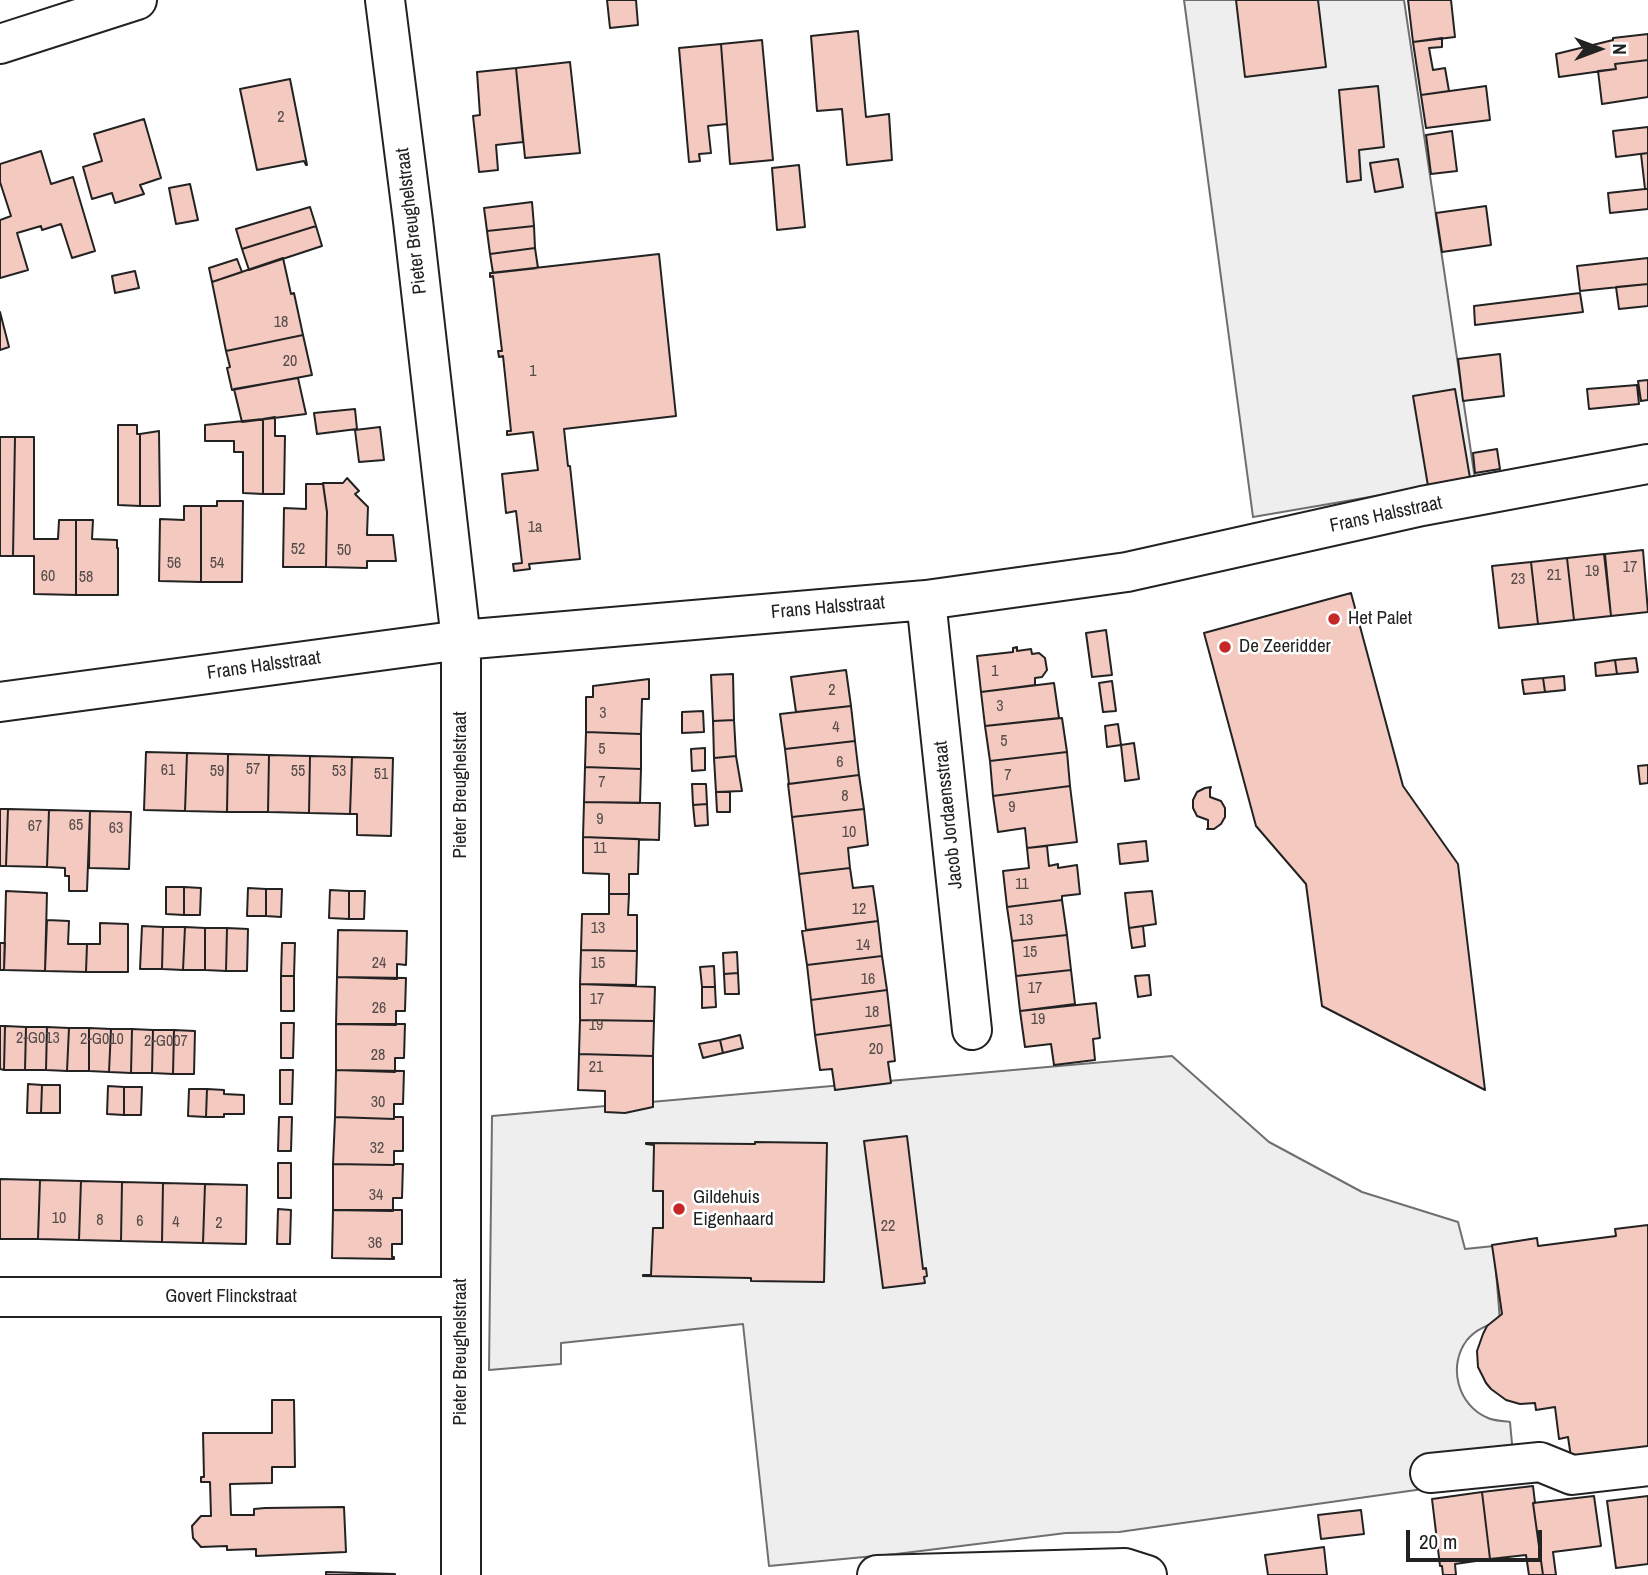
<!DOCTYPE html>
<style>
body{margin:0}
#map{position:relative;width:1648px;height:1575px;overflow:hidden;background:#fff;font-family:"Archivo Narrow",sans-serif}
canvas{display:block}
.north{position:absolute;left:1564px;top:14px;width:70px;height:70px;-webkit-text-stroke:5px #fff;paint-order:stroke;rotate:90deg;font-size:19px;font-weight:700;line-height:28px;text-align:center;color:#222}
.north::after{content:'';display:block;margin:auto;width:24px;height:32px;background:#222;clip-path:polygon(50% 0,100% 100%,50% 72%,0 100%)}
.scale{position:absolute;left:1406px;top:1530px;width:136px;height:32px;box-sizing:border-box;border:4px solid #222;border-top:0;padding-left:9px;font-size:21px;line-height:24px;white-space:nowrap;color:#222;-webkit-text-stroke:5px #fff;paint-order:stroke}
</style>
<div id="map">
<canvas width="1648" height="1575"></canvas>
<div class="north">N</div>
<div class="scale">20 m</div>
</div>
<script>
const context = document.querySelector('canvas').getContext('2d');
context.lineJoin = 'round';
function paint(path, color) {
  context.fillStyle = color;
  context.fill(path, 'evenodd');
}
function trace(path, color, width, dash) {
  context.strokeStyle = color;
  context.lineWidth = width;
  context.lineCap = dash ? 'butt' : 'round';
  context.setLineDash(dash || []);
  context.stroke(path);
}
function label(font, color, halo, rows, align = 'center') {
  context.font = font + ' "Archivo Narrow",sans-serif';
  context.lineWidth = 5;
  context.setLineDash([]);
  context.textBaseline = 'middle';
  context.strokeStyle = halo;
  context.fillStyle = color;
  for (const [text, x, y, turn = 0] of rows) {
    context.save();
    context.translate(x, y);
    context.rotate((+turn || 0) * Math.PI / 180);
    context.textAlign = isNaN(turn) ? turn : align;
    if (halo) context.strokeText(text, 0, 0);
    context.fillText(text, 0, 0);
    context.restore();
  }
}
const green = new Path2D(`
 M1184,0H1404L1475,479L1253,517Z
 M1172,1056L1269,1142L1362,1192L1458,1222L1465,1249L1494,1246L1500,1321C1488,1325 1476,1329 1467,1340C1447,1366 1458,1406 1488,1418C1494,1421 1503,1421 1510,1422L1515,1476L1119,1532L1066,1533L896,1554L769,1566L743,1324L561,1343V1364L489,1370L492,1116Z`);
paint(green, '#eee');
trace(green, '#6f6f6f', 2);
const building = new Path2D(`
 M607,0H636L638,25L610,28Z
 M1236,0H1318L1326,67L1245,77Z
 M1408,0H1451L1455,37L1413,42Z
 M858,31L866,117L889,114L892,160L847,165L842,109L817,111L811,36Z
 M1648,34V60L1615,64L1616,69L1559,77L1556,54L1613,40V38Z
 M1442,38V47L1429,48L1433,70L1445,68L1449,91L1421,95L1413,42Z
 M762,40L773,160L730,164L721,44Z
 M721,44L727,124L708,126L711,153L699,154L700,161L689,162L679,48Z
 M1648,60V97L1602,104L1598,71L1616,69L1615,64Z
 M570,62L580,153L525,158L516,68Z
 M516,68L523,142L496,145L498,170L479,172L473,116L480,115L477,72Z
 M290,79L307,165H306L304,161L257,170L240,89Z
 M1378,86L1384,147L1359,150L1361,180L1347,182L1339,90Z
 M1486,86L1490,120L1426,128L1421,95Z
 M144,119L161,178L140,185L144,194L115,203L112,193L92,199L83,167L102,161L94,134Z
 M1648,127V153L1616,157L1613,131Z
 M1452,131L1457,171L1431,174L1426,135Z
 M41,151L51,184L73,177L95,251L72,258L61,224L42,230L41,226L17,233L28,270L0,278V220L11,216L0,182V164Z
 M1648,153V189H1645L1641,154Z
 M1398,159L1403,187L1375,192L1370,163Z
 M799,165L805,227L777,230L772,168Z
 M190,184L198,220L176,224L169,188Z
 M1645,189H1648V209L1610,213L1608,193Z
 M532,202L534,226L487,231L484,208Z
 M1486,206L1491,245L1442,252L1436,213Z
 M310,207L316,226L242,249L236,229Z
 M316,226L322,246L249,270L242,249Z
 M534,226L535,248L490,254L487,231Z
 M535,248L538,268L493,273L490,254Z
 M659,254L676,416L564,429L568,466H570L580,559L529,564L530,569L514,571L513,564L522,563L516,511L506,513L502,474L538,470L533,432L507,435V431H511L503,356L499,357L498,351H502L493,276L490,277V273Z
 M283,258L291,294L294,293L303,335L226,351L212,282Z
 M1648,258V284L1580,291L1577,266Z
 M237,259L242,272L212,282L209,268Z
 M135,271L139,288L115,293L112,276Z
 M1648,284V306L1619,309L1616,287Z
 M1580,293L1583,312L1475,325L1474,306Z
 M0,312L9,347L0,350Z
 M303,335L312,375L232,390L227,368L230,367L226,351Z
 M1500,354L1504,396L1463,401L1458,359Z
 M298,378L306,414L242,422L234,389Z
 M1648,380V400L1641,401L1638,381Z
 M1637,385L1639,404L1589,409L1587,389Z
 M1455,389L1471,484L1429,492L1413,396Z
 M355,409L357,429L317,434L314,413Z
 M275,417V436H285L284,494H263V419Z
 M263,419V494L243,493V452H234V441H205V425Z
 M118,425H137V434H140V506L118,505Z
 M380,427L384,460L359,462L355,430Z
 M159,431L160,506H140V434Z
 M0,437H15L13,556H0Z
 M15,437H34V539H58L59,520H76V595L34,594V556H13Z
 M1497,449L1500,469L1475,473L1473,453Z
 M347,478L359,491L355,494L368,507L367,535H393L396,561H367V568L326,567L327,512L323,483H343Z
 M306,484H323L327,512L326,567H283L284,508L306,509Z
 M217,501H243L242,582H201V506H217Z
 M184,506H201V582L159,581L160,519L184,520Z
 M76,520H93L92,539L117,540V548H118V595H76Z
 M1643,550L1648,612L1611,616L1605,554Z
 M1604,554L1611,616L1574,620L1567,558Z
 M1567,558L1574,620L1538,624L1531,562Z
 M1531,562L1538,624L1499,628L1492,566Z
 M1351,593L1403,786L1458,864L1485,1090L1322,1006L1306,884L1256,826L1204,633Z
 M1106,630L1112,675L1092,677L1086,633Z
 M1017,647V651L1031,649L1032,654L1039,653L1045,658L1047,670L1042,677L1035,678V685L981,692L977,656L1013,652V648Z
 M1636,658L1638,672L1617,674L1615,660Z
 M1615,660L1617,674L1596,676L1595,663Z
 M846,670L851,706L796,712L791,677Z
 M733,674L734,720L713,721L711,675Z
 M1564,676L1565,690L1545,692L1543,678Z
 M1543,678L1545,692L1524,694L1522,680Z
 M649,679V699H642L641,734L586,732V697H593V686Z
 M1112,681L1116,711L1103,712L1099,683Z
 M1054,683L1059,718L985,726L981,692Z
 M851,706L855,741L785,749L780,714Z
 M703,711L704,732L682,733V712Z
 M1062,718L1067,752L990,761L985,726Z
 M734,720L736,756L714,758L713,721Z
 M1118,724L1121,745L1107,747L1105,726Z
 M586,732L641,734V769L585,767Z
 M855,741L859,775L789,784L785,749Z
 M1134,743L1139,779L1125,781L1121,745Z
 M705,748V770L692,771L691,749Z
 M146,752L187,753L185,811L144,810Z
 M1067,752L1070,786L993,796L990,761Z
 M187,753L228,754L227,812L185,811Z
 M228,754L269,755L268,812H227Z
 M269,755L310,756L309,813L268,812Z
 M310,756L352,757L350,814L309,813Z
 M736,756L742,791L716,792L714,758Z
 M352,757L393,758L391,836L357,835V814H350Z
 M1648,765V783L1640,784L1638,766Z
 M585,767L641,769L640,803L584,802Z
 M859,775L864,809L792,817L788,784Z
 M692,784H706L707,804L693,805Z
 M1070,786L1077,842L1027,848L1025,828L998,832L993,796Z
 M1211,787L1210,789V797L1221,801L1225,808V817L1221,824L1214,829H1207L1208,828V820L1197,816L1193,808V800L1197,792L1205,788Z
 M716,792H730V812H717Z
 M584,802L660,803L659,840L583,837Z
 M707,804L708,825L695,826L693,805Z
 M0,809H8L6,866H0Z
 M8,809L49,810L47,867L6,866Z
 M864,809L868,845L848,848L850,868L799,874L792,817Z
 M49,810L90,811L87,891H69V876H65V868L47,867Z
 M90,811L131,812L129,869L89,868Z
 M583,837L639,839L638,874H629V894H609V874L583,873Z
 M1146,841L1148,861L1120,864L1118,844Z
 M1047,846L1049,866L1058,864V868L1077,865L1080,894L1062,896V900L1007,907L1003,871L1029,868L1027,848Z
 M850,868L853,888L873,886L878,921L806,930L799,874Z
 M166,887H184V915L166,914Z
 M184,887L201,888L200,915H184Z
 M248,888L266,889V916H247Z
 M266,889H282L281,917L266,916Z
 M330,890L349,891V919L329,918Z
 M6,891L47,893L45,971L4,970Z
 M349,891H365L364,919H349Z
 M1152,891L1156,924L1129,928L1125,893Z
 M609,894H629L628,915H637V951L581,950L582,914H609Z
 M1062,900L1067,935L1012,941L1007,907Z
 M47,920L69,921L68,944H87L86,972L45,971Z
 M878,921L882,956L807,965L802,931Z
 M100,923L128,924V972H86L87,944H100Z
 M142,926L163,927L162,969H140Z
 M1143,926L1145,946L1132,948L1129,928Z
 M163,927H185L183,970L162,969Z
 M185,927L205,928V970H183Z
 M205,928H227L226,971L205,970Z
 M227,928L248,929L247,971H226Z
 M338,930L407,931L406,965L397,964V979L337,977Z
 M1067,935L1071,970L1016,976L1012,941Z
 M0,943H5L4,970H0Z
 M282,943H295L294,976H281Z
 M581,950L637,951L636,985L580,984Z
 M737,952L738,973L724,974L723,953Z
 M882,956L887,990L811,1000L807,965Z
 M714,966L715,987H702L700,967Z
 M1071,970L1075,1004L1020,1011L1016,976Z
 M738,973L739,994H725L724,974Z
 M1149,975L1151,995L1138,997L1135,976Z
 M281,976H294V1011H281Z
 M337,977L406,978L405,1011H396V1025L336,1024Z
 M580,984L655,987L654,1021L580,1020Z
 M702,987H715L716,1007L702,1008Z
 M887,990L891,1025L815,1035L811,1000Z
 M1096,1003L1100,1038L1093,1039L1095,1060L1054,1065L1051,1044L1025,1047L1020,1011Z
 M580,1020L654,1021L653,1056L579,1054Z
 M281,1023H294L293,1058H281Z
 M336,1024H405L404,1058H395V1072L336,1070Z
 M891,1025L895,1061L888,1062L891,1083L835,1090L832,1069L820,1070L815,1035Z
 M0,1026H5L4,1070L0,1069Z
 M5,1026L26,1027L25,1070H4Z
 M26,1027H47L46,1070H25Z
 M47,1027L69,1028L67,1071L46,1070Z
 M69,1028H89V1071H67Z
 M89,1028L111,1029L109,1072L89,1071Z
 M111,1029H132L131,1073L109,1072Z
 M132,1029L153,1030L152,1073H131Z
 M153,1030H174L173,1074L152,1073Z
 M174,1030L195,1031L194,1074H173Z
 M740,1035L743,1048L723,1053L720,1040Z
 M720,1040L723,1053L703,1058L699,1044Z
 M579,1054L653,1056V1107L625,1113L605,1112V1091L578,1090Z
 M280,1070H293L292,1104H280Z
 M336,1070L404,1071L403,1104H394V1119L335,1117Z
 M28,1084L42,1085L41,1113H27Z
 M42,1085H60V1113H41Z
 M108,1086L124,1087V1115L107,1114Z
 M124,1087H142L141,1115H124Z
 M189,1089H207L206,1117L188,1116Z
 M207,1089L224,1090V1094L244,1095V1114H224V1117H206Z
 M279,1117H292L291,1151H278Z
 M335,1117L394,1119V1117H403V1151H394V1165L333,1164Z
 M907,1136L923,1269L926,1268L927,1276L924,1277L925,1283L883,1288L864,1141Z
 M755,1142L827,1143L824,1282L751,1281V1278L643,1276V1275H651L653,1228H663V1191H653L654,1145L646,1144V1143L755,1144Z
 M278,1163H291V1198H278Z
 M333,1164L394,1165V1164H403L402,1198H393V1211L333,1210Z
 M0,1179L40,1180L38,1239H0Z
 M40,1180L81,1181L79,1240L38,1239Z
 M81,1181L122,1182L121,1241L79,1240Z
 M122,1182L163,1183L162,1242L121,1241Z
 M163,1183L205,1184L203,1243L162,1242Z
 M205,1184L247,1185L246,1244L203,1243Z
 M278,1209L291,1210L290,1244H277Z
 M333,1210H402V1244H392V1257H394V1259L332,1258Z
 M1648,1225V1454L1571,1457L1568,1437L1559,1439L1555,1407L1536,1410L1535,1403L1520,1404L1506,1400L1491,1389L1486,1383L1478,1367L1477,1351L1483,1334L1487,1326L1502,1314L1492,1245L1537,1238L1538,1246L1616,1236L1615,1229Z
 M272,1400H294L295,1467H272V1483L230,1484L231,1515H254V1509L265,1508L344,1507L346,1552L256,1556V1549L227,1550V1546L201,1547L193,1538L192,1526L201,1516H211L210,1482H201V1477H204L203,1433H272Z
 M1533,1486L1535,1503H1533L1543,1575H1529L1526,1555L1490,1559L1482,1492Z
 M1482,1492L1490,1559L1455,1564L1456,1575H1443L1442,1566H1440L1432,1499Z
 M1594,1496L1601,1546L1553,1552L1556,1575H1543L1533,1503Z
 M1648,1496V1564L1616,1568L1607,1501Z
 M1361,1510L1364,1534L1321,1539L1318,1515Z
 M1324,1547L1327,1575H1268L1265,1555Z
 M326,1572L395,1574V1575H326Z`);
paint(building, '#f3c9c0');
trace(building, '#222', 2);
const minor = new Path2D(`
 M385,0L413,221L461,640V1575
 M926,600L972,1030
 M0,702L461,640L926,600L1127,572L1422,506L1648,464
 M0,1297H461
 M1430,1473L1540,1462L1572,1475L1648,1466
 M877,1575L1125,1568L1147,1575`);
const tertiary = new Path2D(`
 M0,44L137,0`);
trace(minor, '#222', 42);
trace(tertiary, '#222', 42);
trace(minor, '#fff', 38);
trace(tertiary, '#fff', 38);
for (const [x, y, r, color] of [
 [1334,619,7,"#c62828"],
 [1225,647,7,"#c62828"],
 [679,1209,7,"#c62828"]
]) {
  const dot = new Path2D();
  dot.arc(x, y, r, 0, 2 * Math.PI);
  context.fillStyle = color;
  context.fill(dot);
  trace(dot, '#fff', 2.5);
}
label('16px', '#564c4a', null, [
 ["2",281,118],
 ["18",281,323],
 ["20",290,362],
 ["1",533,372],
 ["1a",535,528],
 ["52",298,550],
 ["50",344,551],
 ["56",174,564],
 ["54",217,564],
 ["17",1630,568],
 ["19",1592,572],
 ["21",1554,576],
 ["60",48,577],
 ["58",86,578],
 ["23",1518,580],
 ["1",995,672],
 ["2",832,691],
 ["3",1000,707],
 ["3",603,714],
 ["4",836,728],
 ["5",1004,742],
 ["5",602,750],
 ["6",840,763],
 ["57",253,770],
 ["61",168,771],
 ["59",217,772],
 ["55",298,772],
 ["53",339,772],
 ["51",381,775],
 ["7",1008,776],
 ["7",602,783],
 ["8",845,797],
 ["9",1012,808],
 ["9",600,820],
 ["65",76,826],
 ["67",35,827],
 ["63",116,829],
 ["10",849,833],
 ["11",600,849],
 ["11",1022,885],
 ["12",859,910],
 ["13",1026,921],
 ["13",598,929],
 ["14",863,946],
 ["15",1030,953],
 ["24",379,964],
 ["15",598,964],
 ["16",868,980],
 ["17",1035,989],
 ["17",597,1000],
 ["26",379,1009],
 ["18",872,1013],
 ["19",1038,1020],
 ["19",596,1026],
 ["2-G013",38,1039],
 ["2-G010",102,1040],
 ["2-G007",166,1042],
 ["20",876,1050],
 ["28",378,1056],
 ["21",596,1068],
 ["30",378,1103],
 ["32",377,1149],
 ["34",376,1196],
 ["10",59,1219],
 ["8",100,1221],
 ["6",140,1222],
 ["4",176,1223],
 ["2",219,1224],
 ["22",888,1227],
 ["36",375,1244]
]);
label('19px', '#222', '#fff', [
 ["Pieter Breughelstraat",412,221,-97],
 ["Frans Halsstraat",1386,515,-12],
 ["Frans Halsstraat",828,608,-5],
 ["Frans Halsstraat",264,666,-8],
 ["Pieter Breughelstraat",461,785,-90],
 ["Jacob Jordaensstraat",949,815,-96],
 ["Govert Flinckstraat",231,1297],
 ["Pieter Breughelstraat",461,1352,-90]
]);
label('19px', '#222', '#fff', [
 ["Het Palet",1348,619],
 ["De Zeeridder",1239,647],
 ["Gildehuis",693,1198],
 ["Eigenhaard",693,1220]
], 'left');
</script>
